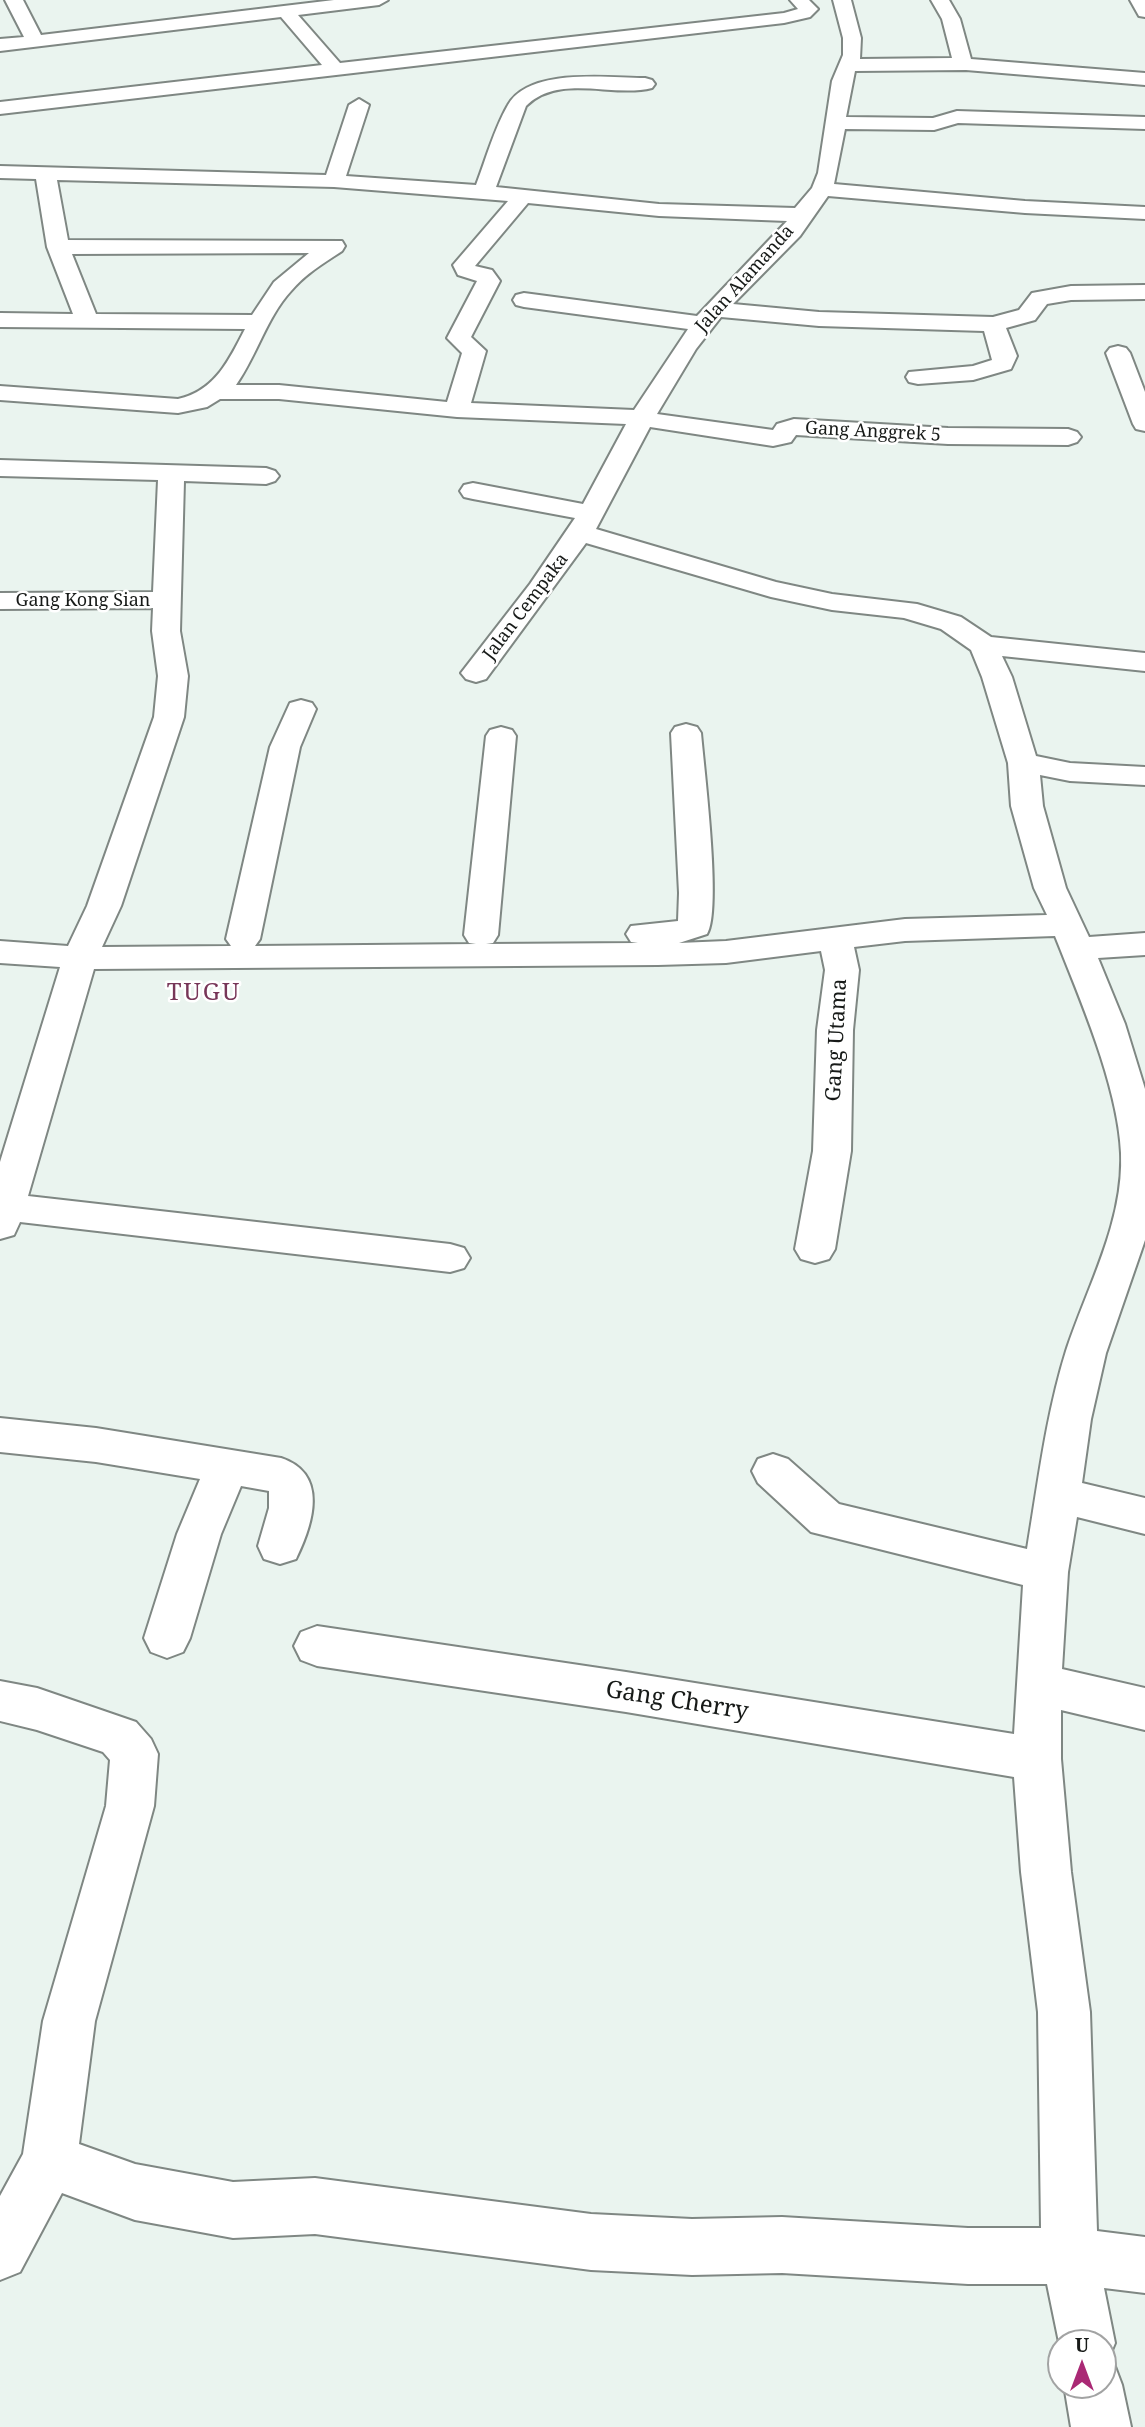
<!DOCTYPE html>
<style>
body{margin:0}
#map{position:relative;width:1145px;height:2427px;overflow:hidden;background:#eaf4ef;font-family:"Noto Serif",serif}
canvas{display:block}
.north{position:absolute;left:1047px;top:2329px;width:70px;height:70px;box-sizing:border-box;background:#fff;border:2px solid #a2a3a3;border-radius:50%;rotate:0deg;font-size:19px;font-weight:700;line-height:28px;text-align:center;color:#171a18}
.north::after{content:'';display:block;margin:auto;width:24px;height:32px;background:#aa2975;clip-path:polygon(50% 0,100% 100%,50% 72%,0 100%)}
</style>
<div id="map">
<canvas width="1145" height="2427"></canvas>
<div class="north">U</div>
</div>
<script>
const context = document.querySelector('canvas').getContext('2d');
context.lineJoin = 'round';
function trace(path, color, width, dash) {
  context.strokeStyle = color;
  context.lineWidth = width;
  context.lineCap = dash ? 'butt' : 'round';
  context.setLineDash(dash || []);
  context.stroke(path);
}
function paint(path, color) {
  context.fillStyle = color;
  context.fill(path, 'evenodd');
}
function label(font, color, halo, rows, align = 'center') {
  context.font = font + ' "Noto Serif",serif';
  context.lineWidth = 5;
  context.setLineDash([]);
  context.textBaseline = 'middle';
  context.strokeStyle = halo;
  context.fillStyle = color;
  for (const [text, x, y, turn = 0] of rows) {
    context.save();
    context.translate(x, y);
    context.rotate((+turn || 0) * Math.PI / 180);
    context.textAlign = isNaN(turn) ? turn : align;
    if (halo) context.strokeText(text, 0, 0);
    context.fillText(text, 0, 0);
    context.restore();
  }
}
const minor = new Path2D(`
 M5,0H23L41,35L334,0H388L379,5L298,15L340,63L784,13L798,9L790,0H809L818,9L810,17L784,23L0,114V102L322,65L281,17L0,51V39L24,37Z
 M833,0H851L861,38L860,59L952,58L942,19L931,0H949L960,19L971,59L1145,73V85L966,70L855,71L846,117L933,118L957,111L1145,117V129L958,123L934,130L845,129L834,184L1025,201L1145,207V219L1025,213L828,196L800,236L733,304L819,312L993,317L1019,310L1032,293L1071,286L1145,285V299L1071,300L1047,304L1035,320L1006,328L1017,356L1011,369L973,380L918,384L909,382L906,377L909,372L973,366L992,360L984,331L819,326L721,317L696,349L657,414L773,430L777,424L794,419L948,428L1068,429L1077,432L1081,437L1077,442L1068,445L948,444L796,435L791,442L773,446L650,427L596,529L776,582L832,594L917,604L961,617L991,637L1145,653V671L1002,656L1012,677L1036,756L1070,763L1145,767V785L1070,781L1040,775L1043,806L1066,888L1089,937L1145,933V955L1098,958L1125,1024L1145,1089V1240L1106,1353L1091,1419L1082,1483L1145,1498V1534L1077,1517L1068,1572L1062,1669L1145,1688V1730L1061,1710V1759L1071,1872L1090,2012L1097,2231L1145,2237V2293L1104,2288L1115,2343L1107,2362L1114,2364L1122,2385L1131,2427H1071L1064,2385H1103V2343H1061V2352L1047,2284H968L782,2273L692,2275L591,2270L315,2234L233,2238L135,2220L62,2193L20,2272L0,2280V2196L23,2154L43,2021L106,1806L110,1760L103,1752L37,1730L0,1721V1681L37,1688L136,1722L151,1739L158,1754L154,1806L95,2021L79,2144L135,2164L233,2182L315,2178L591,2214L692,2219L782,2217L968,2228H1041L1038,2012L1021,1872L1014,1777L626,1712L317,1666L301,1660L294,1646L301,1632L317,1626L626,1672L1014,1734L1023,1585L811,1532L758,1483L752,1471L758,1459L773,1454L788,1459L839,1504L1027,1549C1038,1483 1046,1415 1066,1351C1087,1287 1124,1222 1121,1153C1118,1086 1080,999 1055,936L905,941L854,947L859,970L853,1030L851,1151L835,1249L829,1259L815,1263L801,1259L795,1249L813,1151L817,1030L825,970L821,951L726,963L658,965L94,969L28,1196L450,1244L464,1248L470,1258L464,1268L450,1272L20,1222L14,1235L0,1239V1162L60,967L0,963V941L68,946L87,906L154,717L158,676L152,631L153,608L0,609V593L153,592L158,480L0,476V460L266,468L275,471L279,476L275,481L266,484L184,481L180,631L188,676L184,717L121,906L102,947L231,946L226,939L270,747L290,703L301,700L312,703L316,709L300,747L260,939L255,946L476,944L469,943L464,935L486,736L490,730L501,727L512,730L516,736L498,935L493,943L486,944L638,943L631,942L626,934L631,926L678,921L679,893L671,733L675,727L686,724L697,727L701,733C704,768 722,912 707,934L679,943L726,941L905,919L1047,915L1034,888L1011,806L1008,763L982,677L971,650L941,629L904,618L832,610L771,597L586,543L486,679L476,682L466,679L461,673L530,584L575,518L473,499L464,497L460,491L464,485L473,483L583,504L626,424L457,417L279,399H220L207,407L178,413L0,400V386L178,399C215,391 229,360 245,329L0,327V313L73,314L47,247L36,179L0,178V166L326,175L349,105L359,99L369,105L346,176L476,185C486,159 494,129 508,105C529,67 609,78 645,78L652,80L655,84L652,88C612,98 559,73 526,106L496,187L659,204L795,208L812,188L818,173L832,81L843,55V38ZM57,180L334,187L508,201L453,265L458,275L477,281L447,338L462,353L447,402L279,385H236C257,355 267,317 291,291C305,274 324,263 342,251L345,246L342,241L68,240ZM528,203L659,216L787,221L697,316L524,293L516,295L513,300L516,305L524,307L688,329L634,410L471,403L486,351L471,337L500,281L492,270L475,266ZM309,253L274,282L252,315L96,314L72,254Z
 M1130,0H1145V17L1139,16Z
 M1118,346L1126,348L1130,353L1145,392V431L1136,429L1133,424L1106,353L1110,348Z
 M0,1418L96,1428L281,1458C329,1474 313,1524 296,1559L280,1564L264,1559L258,1546L269,1508V1491L241,1486L221,1534L190,1638L183,1652L167,1658L151,1652L144,1638L177,1534L200,1479L96,1462L0,1452Z`);
trace(minor, '#7f8783', 4);
paint(minor, '#fff');
label('18px', '#171a18', '#fff', [
 ["Jalan Alamanda",745,279,-48],
 ["Gang Anggrek 5",873,432,3],
 ["Gang Kong Sian",83,601],
 ["Jalan Cempaka",526,607,-53]
]);
label('21px', '#171a18', '#fff', [
 ["Gang Utama",837,1040,-87]
]);
context.letterSpacing = '2px';
label('24px', '#773658', '#fff', [
 ["TUGU",204,993]
]);
context.letterSpacing = '0px';
label('24px', '#171a18', '#fff', [
 ["Gang Cherry",677,1701,9]
]);
</script>
